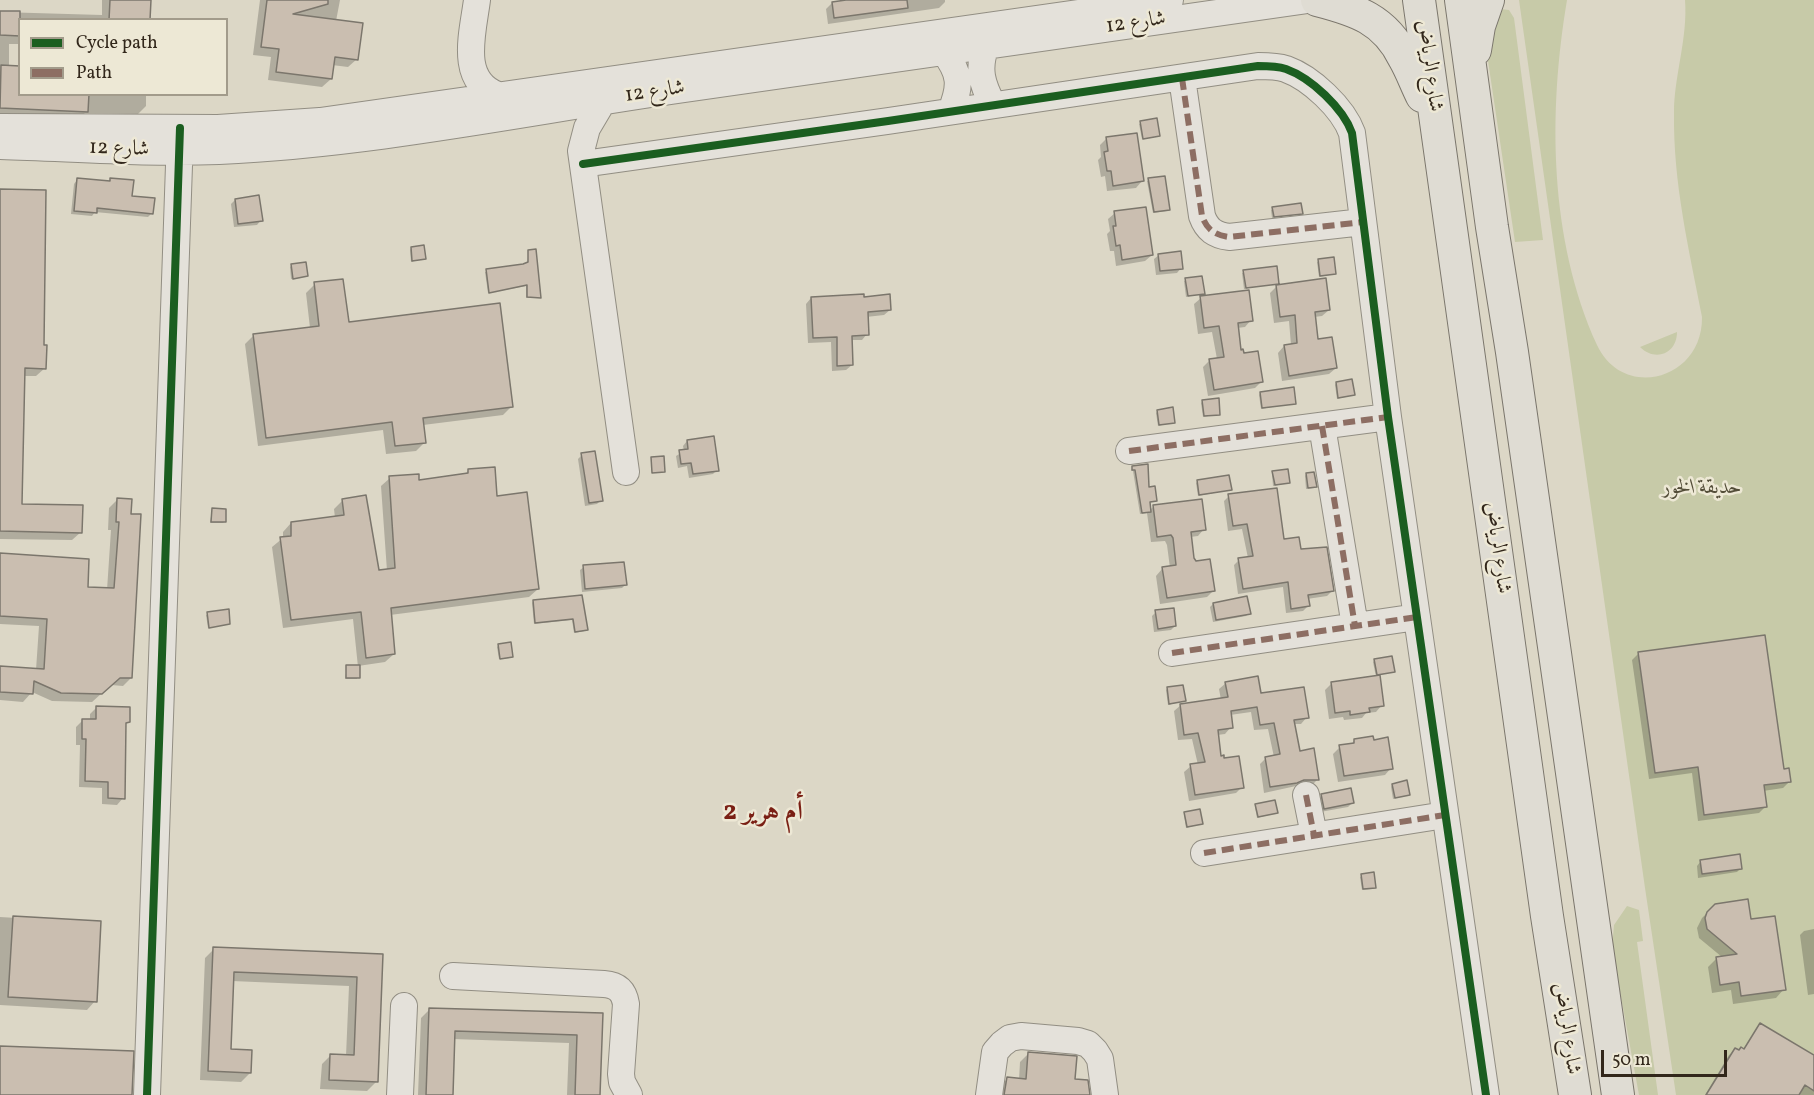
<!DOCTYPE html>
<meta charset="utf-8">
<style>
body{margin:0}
#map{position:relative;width:1814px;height:1095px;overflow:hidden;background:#dcd7c6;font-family:Vollkorn,serif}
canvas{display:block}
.legend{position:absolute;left:18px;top:18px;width:210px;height:78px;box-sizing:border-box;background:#ede8d5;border:2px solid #a29b8b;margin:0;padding:8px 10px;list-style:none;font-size:18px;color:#32271b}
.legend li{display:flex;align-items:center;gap:12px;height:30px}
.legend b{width:30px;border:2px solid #a29b8b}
.scale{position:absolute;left:1601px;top:1050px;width:126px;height:27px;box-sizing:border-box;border:3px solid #32271b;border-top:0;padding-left:8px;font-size:18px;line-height:21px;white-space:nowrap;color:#32271b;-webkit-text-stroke:4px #ede8d5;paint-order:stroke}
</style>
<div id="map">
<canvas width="1814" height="1095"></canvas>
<ul class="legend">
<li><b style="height:8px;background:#1b5e20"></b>Cycle path</li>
<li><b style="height:8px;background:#8d6e63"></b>Path</li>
</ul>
<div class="scale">50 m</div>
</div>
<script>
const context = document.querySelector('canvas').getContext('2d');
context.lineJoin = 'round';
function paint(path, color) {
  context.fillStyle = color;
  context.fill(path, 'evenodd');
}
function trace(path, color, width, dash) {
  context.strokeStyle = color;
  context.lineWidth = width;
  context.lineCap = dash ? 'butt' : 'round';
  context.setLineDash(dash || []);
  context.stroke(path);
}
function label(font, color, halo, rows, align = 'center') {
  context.font = font + ' Vollkorn,Amiri,serif';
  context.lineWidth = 5;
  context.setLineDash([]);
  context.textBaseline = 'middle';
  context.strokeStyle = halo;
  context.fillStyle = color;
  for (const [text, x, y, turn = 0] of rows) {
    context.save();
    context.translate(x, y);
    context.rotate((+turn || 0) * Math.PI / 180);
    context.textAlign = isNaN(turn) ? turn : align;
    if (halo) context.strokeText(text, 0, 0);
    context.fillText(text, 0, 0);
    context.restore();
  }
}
paint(new Path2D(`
 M1519,0H1567C1548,113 1549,239 1597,345C1623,401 1703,380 1702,317C1689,249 1673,183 1674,113C1674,76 1688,38 1685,0H1814V1095H1676L1645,888Z
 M1500,9L1509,10L1514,18L1543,240L1515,242L1487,54L1495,31L1493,20Z
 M1677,332C1677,354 1655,362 1640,347Z
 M1627,906L1639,910L1643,941L1637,942L1658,1095H1639L1612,948L1614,925Z`), '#c7caa8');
paint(new Path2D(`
 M102,0H149L148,20H20V44H9V67L20,94H146V106L138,114L85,113L78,119L0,116V12L102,15Z
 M260,0H340L336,21L357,59L348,67L332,65L331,79L322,87L268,80L271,57L253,55Z
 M857,0H945V2L939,8L828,24L826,9L832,3Z
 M1141,123L1159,135L1142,139L1139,124Z
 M1107,138L1142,181L1136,188L1107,191L1105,176L1101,177L1098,160L1101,157L1100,145Z
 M111,179L131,198L152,213L148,217L95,212L92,216L71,214L74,184L77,180L108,182Z
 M1149,180L1168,209L1167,211L1153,213L1147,181Z
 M0,191L43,346L45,368L36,376H23L20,505L81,532L72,540L0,539Z
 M235,200L261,220L257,225L234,227L231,204Z
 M1273,209L1301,213L1272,218L1271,210Z
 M1115,213L1152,255L1145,261L1116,266L1114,251H1110L1107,234L1110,231L1108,219Z
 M411,248L424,258L411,262L410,250Z
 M529,251L539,297L526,298V286L488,293L485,272L527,264Z
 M1159,255L1181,268L1177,273L1156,275L1154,259Z
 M1319,261L1335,274L1319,277L1317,262Z
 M292,265L306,276L291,279L290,267Z
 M1244,272L1277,283L1244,289L1242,273Z
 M1186,280L1203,293L1186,297L1184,281Z
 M315,284L348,324L511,407L503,415L423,425L425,442L416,451L386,454L383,430L258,446L245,344L254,335L310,328L306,293Z
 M1277,286L1329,310L1322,316L1314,317L1317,341L1336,368L1329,374L1282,381L1278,353L1284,346L1291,345L1289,321L1274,323L1270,293Z
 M888,296L890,310L884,315L866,317L867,334L862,340H851L852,365L846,370L832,371L831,342L808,343L806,304L811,298Z
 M1201,298L1251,320L1245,327L1237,328L1240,351L1261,382L1255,388L1208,396L1203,367L1210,360L1217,359L1212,332L1198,334L1194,304Z
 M1336,383L1353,395L1337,399L1335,385Z
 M1260,393L1295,403L1261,409L1259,395Z
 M1203,401L1219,414L1203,417L1201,403Z
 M1158,411L1174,422L1158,426L1156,413Z
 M687,441L717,470L713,474L689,478L687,466L678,468L676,456L684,451L683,446Z
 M582,455L601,500L597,504L585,506L578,459Z
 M1147,465L1148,489L1156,500L1149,503V511L1154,506L1204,529L1198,536L1190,537L1193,559L1214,590L1207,597L1160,604L1156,576L1162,569L1170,568L1167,545L1165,541L1151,542L1147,513L1140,514L1133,471H1131L1133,467Z
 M468,471L495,498L538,589L529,597L390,615L394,654L385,662L358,666L357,679H345L347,667H358L353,619L283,628L272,547L283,538V532L291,523L335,518L334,509L343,500L378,572L387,571L381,486L390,478L418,482L464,475Z
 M1273,472L1288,483L1273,486L1272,474Z
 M1306,474L1315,487L1314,488L1306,489L1305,476Z
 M1198,481L1230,490L1198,496L1196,483Z
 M1229,496L1283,541L1332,591L1327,596L1307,599L1308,606L1303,611L1286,613L1283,587L1238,594L1234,565L1239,560L1248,558L1242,529L1228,531L1224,501Z
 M117,500H130L131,678L123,686L111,685L92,702L52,701L32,692L23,702L0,700V667L36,670L39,626L0,624V555L86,588L107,590L111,530H108L109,508Z
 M212,510L224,522L223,523H210Z
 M584,567L625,585L622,588L582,592L580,570Z
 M581,596L587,630L585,631L574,633L572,620L534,624L532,603L533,601Z
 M1213,604L1249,613L1246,616L1213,622L1210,607Z
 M1156,612L1175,626L1171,630L1154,632L1152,616Z
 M208,614L229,623L208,628L206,615Z
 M499,645L511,657L510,658L499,659L497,647Z
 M1639,653L1782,770L1789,782L1783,788L1763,791L1766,806L1759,813L1698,821L1692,773L1649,779L1632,660Z
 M1375,660L1393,671L1379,675L1382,705L1376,712L1366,713L1362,718L1344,720L1343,717L1329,719L1325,690L1332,683L1376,677L1373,662Z
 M1226,683L1260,694L1307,717L1301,724H1293L1299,752L1318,779L1311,786H1296L1264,793L1260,764L1266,758L1274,757L1268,729L1254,730L1251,712L1230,715L1231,727L1225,734L1217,735L1220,757L1242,787L1236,793L1189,801L1184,772L1191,766L1198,765L1192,739L1178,740L1174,711L1181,705L1221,700L1219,689Z
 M1167,689L1184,701L1168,705L1166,690Z
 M97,707L128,722L125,725L123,798L117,805L102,804V788L79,787L80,745H76V727L83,720L90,721V714Z
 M1354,741L1391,768L1385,775L1338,782L1333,754L1340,747L1349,746Z
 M1392,785L1409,794L1393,799L1391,787Z
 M1322,795L1353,802L1348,807L1320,812L1318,799Z
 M1256,805L1276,813L1257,818L1255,807Z
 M1185,813L1201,824L1186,828L1184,815Z
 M1701,861L1741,868L1737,872L1698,878L1697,866Z
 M1362,876L1374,887L1372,889L1362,890L1360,877Z
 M1711,909L1784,989L1776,998L1733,1004L1731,990L1712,993L1708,967L1717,958L1722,957L1699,938L1697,928L1702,918Z
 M0,917L100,923L95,1001L87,1010L0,1005Z
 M1814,929V994L1808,995L1800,935L1804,931Z
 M214,949L381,955L376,1082L367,1091L320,1089L322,1064L331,1055L346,1056L349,986L232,981L229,1050L250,1073L241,1082L200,1080L205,958Z
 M430,1009L601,1015L599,1095H567L569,1043L453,1039L451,1095H418L421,1018Z
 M1760,1025L1814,1057V1095H1705L1729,1055L1735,1050L1738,1052L1743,1050Z
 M1029,1053L1088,1095H997L998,1088L1007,1079L1019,1080L1020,1062Z`), '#0003');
const building = new Path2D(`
 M110,0H151L150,20H109Z
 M267,0H328V4L293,14L363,23L358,60L335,57L332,79L276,72L279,49L261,47Z
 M846,0H907L908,8L834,18L832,2Z
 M0,11H20V36L0,35Z
 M1,65L20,66V94H89L88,112L0,108Z
 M1157,118L1160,136L1143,139L1140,121Z
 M1137,133L1144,181L1113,186L1111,171H1107L1104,152L1108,151L1106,137Z
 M1165,176L1170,210L1154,212L1148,178Z
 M77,178L110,181V178L134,180L132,196L155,198L153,214L97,208V213L74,211Z
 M0,189L46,190L44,345H47L46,369L25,368L22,504L83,505L82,533L0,531Z
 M259,195L263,221L238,224L235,199Z
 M1301,203L1303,214L1274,217L1272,207Z
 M1146,207L1153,255L1122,260L1120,245L1116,246L1113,226H1116L1114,211Z
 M424,245L426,259L412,261L411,247Z
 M536,249L541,298L527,297V285L489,293L486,269L523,264L528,262V250Z
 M1181,251L1183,269L1160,271L1158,254Z
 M1334,257L1336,274L1320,276L1318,259Z
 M306,262L308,276L293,279L291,264Z
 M1277,266L1279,284L1246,288L1243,270Z
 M1202,276L1205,294L1188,296L1185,278Z
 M1326,278L1330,310L1315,312L1318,339L1332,337L1337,368L1289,376L1284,345L1297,343L1295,315L1280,317L1276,285Z
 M343,279L349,322L500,303L513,407L423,418L426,443L395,446L392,422L266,438L253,334L319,326L314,282Z
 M1249,290L1253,321L1238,323L1241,350L1243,349L1244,353L1258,351L1263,382L1214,390L1209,359L1224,357L1219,326L1204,328L1200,296Z
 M864,294V297L890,294L891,310L868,312L869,335L852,336L853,365L837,366V337L813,338L811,297Z
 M1352,379L1355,395L1338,398L1336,382Z
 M1294,387L1296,404L1262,408L1260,392Z
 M1219,398L1220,415L1204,416L1202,400Z
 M1173,407L1175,423L1159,425L1157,410Z
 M714,436L719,471L693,474L691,463L681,464L679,450L688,449L687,440Z
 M595,451L603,501L589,503L581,453Z
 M664,456L665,472L652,473L651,457Z
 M1148,464L1149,487L1155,486L1157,501L1150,502L1151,512L1142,513L1135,470H1132V466Z
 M495,467L497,496L527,492L539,589L391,608L395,654L366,658L361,612L291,620L280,537L291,536V522L344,515L342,499L366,495L379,570L395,568L389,476L419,474V480L468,473V469Z
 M1288,469L1290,483L1275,485L1272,471Z
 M1314,472L1317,487L1308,488L1306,473Z
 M1229,475L1232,490L1199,495L1197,480Z
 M1277,488L1284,539L1299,537L1301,549L1327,547L1334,591L1308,595L1310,606L1291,609L1288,582L1243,589L1238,558L1253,556L1247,524L1233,526L1228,494Z
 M117,498L132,499L131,514H141L132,678H120L102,694L61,693L34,681L33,694L0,692V666L44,669L47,619L0,616V553L89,559L88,587L114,588L119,522H116Z
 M1202,499L1206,530L1191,532L1194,558L1196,561L1210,559L1215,591L1167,598L1162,567L1176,565L1173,538L1171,535L1157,537L1153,505Z
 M212,508L226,509V522H211Z
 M624,562L627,585L585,589L583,565Z
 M582,595L588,630L575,632L573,619L535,623L533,600Z
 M1247,596L1251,614L1216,620L1213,603Z
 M1174,608L1176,626L1158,629L1155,610Z
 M229,609L230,624L209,628L207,612Z
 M1765,635L1784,769L1789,768L1791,782L1764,785L1767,807L1704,815L1698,767L1655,773L1638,652Z
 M511,642L513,657L500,659L498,644Z
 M1392,656L1395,672L1377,675L1374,659Z
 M346,665H360V678H346Z
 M1380,675L1384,706L1369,708L1370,712L1350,715V711L1335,713L1331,682Z
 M1258,676L1261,693L1304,687L1309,718L1294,720L1300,751L1314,748L1319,780H1304L1297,783L1270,787L1265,757L1280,754L1274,723L1260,725L1257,707L1231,711L1233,728L1218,730L1221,756L1224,755V758L1239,756L1244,788L1195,795L1190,764L1205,762L1198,733L1184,735L1180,704L1228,697L1225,682Z
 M1183,685L1186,701L1169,704L1167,687Z
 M96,706L130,707V722L126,723L125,799L108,798V782L85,781L86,739H82V719H96Z
 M1373,736L1374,740L1388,737L1393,769L1344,776L1339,745L1354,743V739Z
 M1407,780L1410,795L1395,798L1392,784Z
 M1351,788L1354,803L1324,809L1321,794Z
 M1275,800L1278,813L1258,817L1255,804Z
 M1200,809L1203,824L1187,827L1184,812Z
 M1740,854L1742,869L1702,874L1700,860Z
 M1374,872L1376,888L1363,889L1361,874Z
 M1748,899L1751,919L1775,916L1786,990L1741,996L1739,982L1720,985L1716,957L1737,954L1707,929L1705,918L1707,912L1715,904Z
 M13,916L101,921L97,1002L8,997Z
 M213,947L383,954L378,1082L329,1080L330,1054L354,1055L357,977L234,972L231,1049L252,1050L251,1073L208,1071Z
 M429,1008L603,1013L600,1095H575L577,1035L455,1031L453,1095H426Z
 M1760,1023L1814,1055V1091L1805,1085L1799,1095H1706L1735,1048L1739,1050L1741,1047L1744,1049Z
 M0,1046L134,1051L132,1095H0Z
 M1028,1052L1077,1056L1075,1079L1088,1080L1090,1095H1004L1007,1077L1026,1079Z`);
paint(building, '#cabeb0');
trace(building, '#7b766c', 1.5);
const minor = new Path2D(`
 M477,0C473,32 458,81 498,95
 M986,46C977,69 982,84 993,105
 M944,52C961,74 961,86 951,111
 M1182,78L1202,216C1207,230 1215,235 1229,237L1363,222
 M603,101L587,128L581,151L626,472
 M0,127L218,128L320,121L1170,0
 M0,146C72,148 146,154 219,151C375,144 530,111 685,89C893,59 1100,30 1308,0
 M583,164L888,121L1258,66C1267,66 1277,66 1286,69C1311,78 1343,108 1352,133L1388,417L1486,1095
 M1322,426L1355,626
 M1129,451L1388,417
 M1172,653L1417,617
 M1306,795L1314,835
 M1204,853L1445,815
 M453,976L604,984C617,985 624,991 626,1004L621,1074L622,1082L629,1095
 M147,1095L180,136
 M400,1095L404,1006
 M989,1095L995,1052L1002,1044L1010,1038L1021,1036L1078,1041L1088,1044L1095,1051L1100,1059L1105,1095`);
const major = new Path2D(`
 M1317,0C1356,10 1385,19 1404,58C1411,70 1416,84 1422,96
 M1419,0L1547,916L1575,1095
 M1461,0L1492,227L1512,352L1618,1095
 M1475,50L1479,26L1488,0`);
trace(minor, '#928e83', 28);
trace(major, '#7b766c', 34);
trace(minor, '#e4e1da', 26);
trace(major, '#dfdcd3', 32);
trace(new Path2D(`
 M1182,78L1202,216C1207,230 1215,235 1229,237L1363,222
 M1322,426L1355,626
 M1129,451L1388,417
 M1172,653L1417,617
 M1306,795L1314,835
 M1204,853L1445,815`), '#8d6e63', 6, [12, 6]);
trace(new Path2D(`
 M583,164L888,121L1258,66C1267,66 1277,66 1286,69C1311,78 1343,108 1352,133L1388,417L1486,1095
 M147,1095L180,128`), '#1b5e20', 8);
label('21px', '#32271b', '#ede8d5', [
 ["شارع 12",1136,24,-8],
 ["شارع الرياض",1428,66,82],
 ["شارع 12",655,93,-8],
 ["شارع 12",119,150,2],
 ["شارع الرياض",1496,548,82],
 ["شارع الرياض",1565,1029,81]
]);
label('italic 21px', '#534d38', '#ede8d5', [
 ["حديقة الخور",1702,489]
]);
label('bold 27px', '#7a1f14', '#ede8d5', [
 ["أم هرير 2",763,814]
]);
</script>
